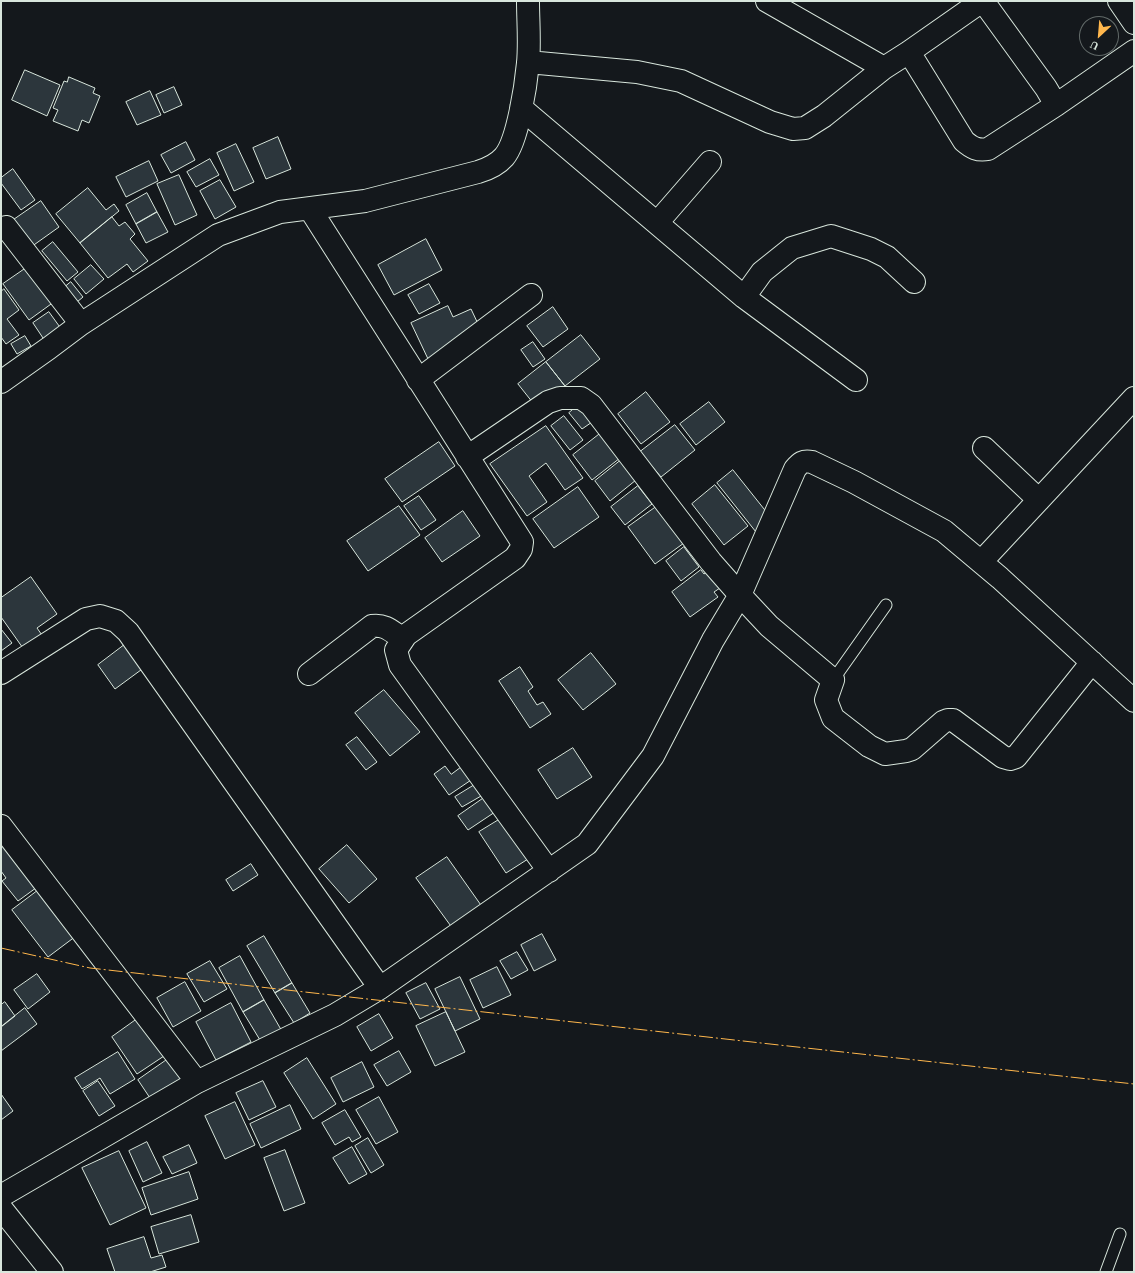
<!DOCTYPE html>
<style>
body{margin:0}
#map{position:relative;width:1135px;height:1273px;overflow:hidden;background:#14181c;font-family:"Times New Roman",serif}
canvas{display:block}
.frame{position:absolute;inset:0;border:2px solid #d8e6dc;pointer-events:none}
.north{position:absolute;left:1079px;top:16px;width:40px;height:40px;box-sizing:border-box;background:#14181c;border:1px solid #626a69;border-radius:50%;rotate:206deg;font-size:11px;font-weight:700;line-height:16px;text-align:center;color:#d8e6dc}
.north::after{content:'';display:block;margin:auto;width:14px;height:18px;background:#ffb74d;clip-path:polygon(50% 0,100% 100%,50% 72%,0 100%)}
</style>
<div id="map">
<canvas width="1135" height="1273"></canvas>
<div class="frame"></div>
<div class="north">U</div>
</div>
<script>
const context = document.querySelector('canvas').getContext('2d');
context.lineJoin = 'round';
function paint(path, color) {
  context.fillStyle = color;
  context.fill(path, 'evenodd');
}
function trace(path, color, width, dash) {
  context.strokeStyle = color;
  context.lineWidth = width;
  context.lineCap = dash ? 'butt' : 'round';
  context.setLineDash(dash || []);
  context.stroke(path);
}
const building = new Path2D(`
 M25,70L60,85L47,116L12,100Z
 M69,77L95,88L93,93L100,96L89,123L82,120L78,131L53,121L58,110L53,108L64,81L67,82Z
 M174,87L182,105L164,113L156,95Z
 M150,91L161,115L137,125L126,102Z
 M278,137L291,169L266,179L253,148Z
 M186,142L195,160L171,173L161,155Z
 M236,144L254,182L234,191L217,153Z
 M210,159L219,175L196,187L187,172Z
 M149,161L158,181L126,197L116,177Z
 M13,169L35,200L21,210L1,183V178Z
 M179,175L197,215L175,225L157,184Z
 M220,180L236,207L215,219L200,191Z
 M88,188L106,210L114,204L119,211L80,243L56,214Z
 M147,193L157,212L136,224L126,205Z
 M41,201L59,227L31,247L12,221Z
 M157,212L168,232L146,243L136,224Z
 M112,217L119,226L125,222L135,234L130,239L148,261L133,272L127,264L108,278L80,243Z
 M426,239L442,270L394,295L378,265Z
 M53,242L78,272L67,281L42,251Z
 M32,264L58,299L29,320L3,284Z
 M91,265L104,279L86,294L74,279Z
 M71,282L83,297L71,307L59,292Z
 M429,284L440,303L419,314L408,295Z
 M4,289L19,310L7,319L19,335L6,344L1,337V292Z
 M448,306L453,317L471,309L480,328L429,361L411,323Z
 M553,307L568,329L543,347L527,326Z
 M49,312L62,330L45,341L33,323Z
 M581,335L600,359L565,386L546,362Z
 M25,336L31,346L17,354L11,344Z
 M533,342L545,359L533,367L521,350Z
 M546,362L565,386L537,408L518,384Z
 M646,392L670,422L641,444L618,414Z
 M709,402L725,422L696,445L680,424Z
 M581,403L595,420L582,429L569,413Z
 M564,416L583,440L570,450L551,426Z
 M675,425L695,450L661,477L640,452Z
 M546,426L583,478L565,490L546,463L529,476L547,502L527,516L490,464Z
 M601,433L620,458L592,480L573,455Z
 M439,442L455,466L402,502L385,479Z
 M620,461L636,480L610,501L595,481Z
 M733,470L772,519L756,532L717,483Z
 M715,485L748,526L724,545L692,504Z
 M638,486L652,504L625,525L611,507Z
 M578,487L599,517L554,548L533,519Z
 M419,496L436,520L421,530L404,506Z
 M399,506L420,535L368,571L347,541Z
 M656,507L684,543L655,564L628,527Z
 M463,511L480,536L442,562L425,538Z
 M684,547L699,567L681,581L666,561Z
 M701,570L704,574L708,571L720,588L714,592L718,597L690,617L672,592Z
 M31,577L57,614L37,628L44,638L25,651L1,617V598Z
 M1,629L12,643L1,651Z
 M127,643L145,667L115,689L98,665Z
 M591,653L616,684L583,710L558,680Z
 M520,667L533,687L528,691L537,705L543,702L551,714L530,728L499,681Z
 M384,690L420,732L390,756L355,713Z
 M357,737L377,762L366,770L346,745Z
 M573,748L592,777L557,799L538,770Z
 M467,763L477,776L449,795L434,774L445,766L451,774Z
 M481,781L488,792L462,807L455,797Z
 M491,793L501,808L468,830L458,816Z
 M502,818L528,859L506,873L479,832Z
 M1,834L40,885L18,901L2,881L6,878L1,871Z
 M347,845L377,879L349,903L319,869Z
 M447,857L483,908L453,929L416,878Z
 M251,864L258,875L233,891L226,880Z
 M40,889L76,936L48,957L12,910Z
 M542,934L556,960L534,971L521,945Z
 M264,936L292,983L275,993L247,946Z
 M517,952L528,970L511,979L500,961Z
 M240,956L264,1000L243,1012L219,968Z
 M210,961L227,989L204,1002L187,974Z
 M497,967L511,995L483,1008L470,980Z
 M37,974L50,992L28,1009L14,990Z
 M460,977L480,1019L455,1031L435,989Z
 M185,982L201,1011L173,1027L157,998Z
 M292,983L310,1013L294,1023L275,993Z
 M426,983L440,1009L420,1019L406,993Z
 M264,1000L283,1033L263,1045L243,1012Z
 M5,1002L15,1016L1,1027V1005Z
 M231,1003L251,1042L216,1060L196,1022Z
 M25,1008L37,1024L1,1051V1027Z
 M446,1012L465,1052L435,1066L416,1026Z
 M379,1014L393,1038L371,1051L357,1027Z
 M140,1017L167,1054L137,1074L112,1037Z
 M399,1051L411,1072L387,1086L374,1065Z
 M118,1052L135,1079L110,1094L100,1078L82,1089L75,1078Z
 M171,1057L186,1078L152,1101L138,1080Z
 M307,1058L336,1104L313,1119L284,1073Z
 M362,1062L374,1087L343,1102L331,1078Z
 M98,1081L115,1106L99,1116L83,1091Z
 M263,1081L276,1107L249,1120L236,1093Z
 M1,1094L13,1111L1,1120Z
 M379,1097L398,1132L376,1144L356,1110Z
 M235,1102L255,1145L225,1159L205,1116Z
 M290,1105L301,1129L261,1148L250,1124Z
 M345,1110L361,1137L352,1142L349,1137L335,1145L322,1123Z
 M368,1138L384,1165L371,1173L355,1146Z
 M147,1142L162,1173L143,1182L129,1151Z
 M189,1145L197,1163L172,1174L163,1157Z
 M352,1147L367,1174L349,1184L333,1158Z
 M285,1150L305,1203L284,1211L264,1158Z
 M119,1151L146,1208L110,1225L82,1168Z
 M189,1172L198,1199L151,1215L142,1188Z
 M191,1215L199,1242L159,1254L151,1227Z
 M144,1237L151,1258L162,1255L166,1267L150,1272H115L107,1249Z`);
paint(building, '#2c363c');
trace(building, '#d8e6dc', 1);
const lane = new Path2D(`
 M833,680L886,605
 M1106,1272L1120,1234`);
const street = new Path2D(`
 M767,1L884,68
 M983,1L1046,88L1056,105
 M1119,1L1134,23
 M909,52L964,141C972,148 978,151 988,149L1056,105L1134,51
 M528,62L637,72L681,81L770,122L793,129L805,128L824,116L884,68L909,52L982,1
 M521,108L744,297L856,380
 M310,209L522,542L521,549L515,558L406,635L396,650L400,665L549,871
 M657,223L710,162
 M6,227L81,324
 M744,297L762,272L792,248L831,236L871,249L887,257L914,282
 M418,380L531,295
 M1,382L49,348L81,324L218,235L280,212L365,201L478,172C488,169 497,165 504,157C518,141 526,84 528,63C530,42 528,21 528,1
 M984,448L1039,500
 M467,457L548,402L560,398H581L591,405L711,562L740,595L795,469C800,463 803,460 812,462L854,482L944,531L1000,578L1134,701
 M981,562L1134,398
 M1,673L86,619L100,616L116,621L128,632L380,988
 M309,674L372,626C386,624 392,632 403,639
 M1,826L197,1082
 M1,1196L197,1082L335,1015L380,988L587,844L653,756L713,640L740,595L769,626L833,680L826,700L833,718L869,746L885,754L906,751L912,749L943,722L948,720H953L1003,757L1010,759L1016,757L1092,662`);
const primary = new Path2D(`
 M1,1208L52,1272`);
trace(lane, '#d8e6dc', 13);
trace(street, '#d8e6dc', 24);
trace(primary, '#d8e6dc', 24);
trace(lane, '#14181c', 11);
trace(street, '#14181c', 22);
trace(primary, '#14181c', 22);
trace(new Path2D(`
 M1,948L90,968L779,1045L1134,1084`), '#ffb74d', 1, [14, 3, 2, 3]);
</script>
